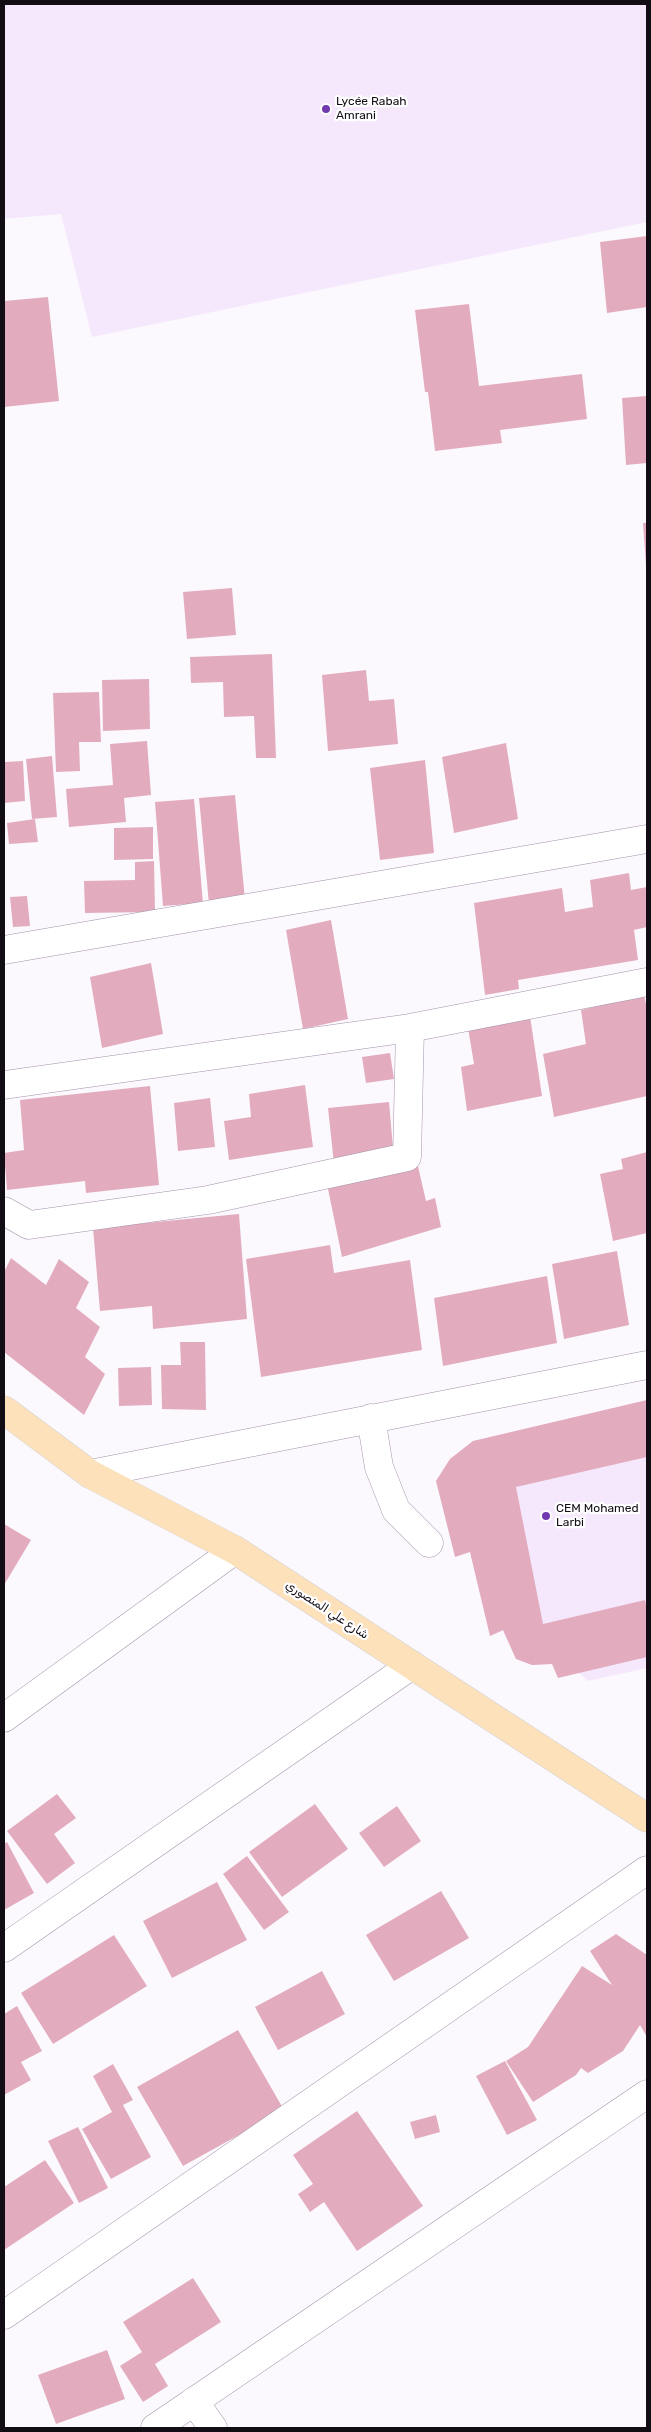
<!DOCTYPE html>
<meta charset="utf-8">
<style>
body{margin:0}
#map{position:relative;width:651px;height:2432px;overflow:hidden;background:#fcf9fe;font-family:Rubik,sans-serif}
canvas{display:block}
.frame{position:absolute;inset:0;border:5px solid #120c15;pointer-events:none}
</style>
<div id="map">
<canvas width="651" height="2432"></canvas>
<div class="frame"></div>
</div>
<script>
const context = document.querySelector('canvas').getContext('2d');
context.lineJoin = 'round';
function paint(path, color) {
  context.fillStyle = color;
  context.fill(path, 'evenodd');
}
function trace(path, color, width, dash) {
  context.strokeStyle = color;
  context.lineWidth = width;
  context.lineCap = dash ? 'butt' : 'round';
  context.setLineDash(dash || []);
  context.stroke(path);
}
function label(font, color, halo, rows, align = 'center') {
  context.font = font + ' Rubik,Vazirmatn,sans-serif';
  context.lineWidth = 4.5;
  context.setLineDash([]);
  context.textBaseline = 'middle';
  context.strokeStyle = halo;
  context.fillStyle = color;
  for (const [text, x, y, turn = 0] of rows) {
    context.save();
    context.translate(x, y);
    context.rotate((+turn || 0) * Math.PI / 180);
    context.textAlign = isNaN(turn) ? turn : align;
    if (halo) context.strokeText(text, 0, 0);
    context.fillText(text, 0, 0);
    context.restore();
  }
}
paint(new Path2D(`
 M4,4H647V222L92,337L61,214L4,219Z
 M647,1400V1668L588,1681L579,1673L552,1664L532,1665L516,1659L503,1631L490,1636L470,1552L436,1481L450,1459L473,1441Z`), '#f5e8fc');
paint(new Path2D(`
 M647,236V307L607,313L600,242Z
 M48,297L59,401L4,407V301Z
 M469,304L479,386L582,374L587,419L500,430L502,443L435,451L428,392H425L415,310Z
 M647,396V463L626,465L622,398Z
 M643,523H647V565H646Z
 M232,588L236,635L187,639L183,592Z
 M272,654L276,758H256L254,716L224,717L223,682L191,683L190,657Z
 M366,670L369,701L394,699L398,744L328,751L322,675Z
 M149,679L150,729L103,731L102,680Z
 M99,692L101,742H79L80,771L56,772L53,693Z
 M147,741L151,795L124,798L126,822L69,827L66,789L113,785L110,744Z
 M506,743L518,819L454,833L442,757Z
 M52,756L57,817L32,819L26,759Z
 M425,760L434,853L380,860L370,768Z
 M23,761L25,801L4,803V762Z
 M235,795L245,900L209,904L199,798Z
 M194,799L203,903L163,906L155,802Z
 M35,819L38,842L9,844L7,823Z
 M153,827V859L114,860V828Z
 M154,861L155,912L85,913L84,881L135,880V862Z
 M629,873L631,890L647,887V927L634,930L638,960L518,980L519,989L485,995L474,903L562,888L565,912L593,907L590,880Z
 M27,896L30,926L13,927L10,897Z
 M331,920L348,1019L303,1029L286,930Z
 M151,963L163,1034L102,1048L90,977Z
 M644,995L647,1009V1096L554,1117L543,1054L586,1044L581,1010Z
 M530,1016L542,1096L467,1111L461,1067L474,1064L468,1028Z
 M390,1053L394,1079L366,1083L362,1057Z
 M305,1085L313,1147L229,1160L224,1121L251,1117L249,1094Z
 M150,1086L159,1185L86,1193L85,1181L7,1190L4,1153L24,1150L20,1100Z
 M210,1098L215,1147L178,1151L174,1103Z
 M389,1102L394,1159L334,1164L328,1108Z
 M647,1152V1233L613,1241L600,1174L623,1169L621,1159Z
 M417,1162L426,1201L435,1198L441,1227L342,1257L328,1189Z
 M239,1214L247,1319L153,1329L152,1306L100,1311L93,1228Z
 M330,1245L334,1273L410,1260L422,1350L261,1377L246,1259Z
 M617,1251L629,1325L564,1339L552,1264Z
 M11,1258L46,1285L59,1259L89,1282L76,1308L100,1327L85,1357L105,1374L84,1415L4,1352V1272Z
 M547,1276L557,1343L443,1366L434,1298Z
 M180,1342H205L206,1410L162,1409L161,1365H181Z
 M151,1367L152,1405L119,1406L118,1368Z
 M647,1400V1457L516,1487L543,1624L645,1600L647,1610V1657L558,1678L552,1664L532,1665L516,1659L503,1630L490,1636L470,1552L455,1557L436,1481L450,1459L473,1441Z
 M4,1524L31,1540L4,1585Z
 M57,1794L76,1818L54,1834L75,1863L47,1884L7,1831Z
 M315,1804L348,1849L282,1897L249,1852Z
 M397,1806L421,1841L384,1867L359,1833Z
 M7,1842L34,1893L4,1910V1844Z
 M247,1856L289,1912L264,1930L223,1874Z
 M217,1882L247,1940L172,1978L143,1921Z
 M441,1891L469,1938L394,1981L366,1935Z
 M616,1934L647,1955V2037L640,2025L623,2051L588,2073L581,2068L576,2075L533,2102L506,2061L528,2047L582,1966L612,1985L590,1951Z
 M114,1935L147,1986L53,2044L21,1993Z
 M322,1971L345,2014L278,2050L255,2007Z
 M17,2006L42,2051L21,2062L31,2080L4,2095V2014Z
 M238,2030L284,2110L183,2166L137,2087Z
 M505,2061L537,2120L507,2135L476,2076Z
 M113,2064L133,2100L123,2105L151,2157L111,2179L82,2129L112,2112L93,2076Z
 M357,2111L423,2206L357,2251L324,2202L310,2212L298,2194L313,2184L293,2155Z
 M436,2115L440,2132L415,2139L410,2122Z
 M78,2127L108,2188L79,2203L48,2141Z
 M45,2160L74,2203L4,2250V2187Z
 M193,2278L221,2322L155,2364L168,2386L143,2402L120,2366L142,2352L123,2322Z
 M107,2350L125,2399L56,2424L38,2375Z`), '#e3acbe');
const minor = new Path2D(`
 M4,950L647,839
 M4,1085L410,1028L647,982
 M4,1211L29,1225L208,1200L407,1157L410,1028
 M371,1418L379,1467L396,1510L429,1543
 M90,1474L647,1365
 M4,1718L235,1550
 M4,1948L412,1665
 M4,2315L647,1870
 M194,2401L213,2428
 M155,2428L647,2094`);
const major = new Path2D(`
 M4,1410L90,1474L235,1550L647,1818`);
trace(minor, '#a292aa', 29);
trace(major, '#d4d3d5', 29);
trace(minor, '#fff', 28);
trace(major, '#fce1bb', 28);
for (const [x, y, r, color] of [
 [326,109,5,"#7339af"],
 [546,1516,5,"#7339af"]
]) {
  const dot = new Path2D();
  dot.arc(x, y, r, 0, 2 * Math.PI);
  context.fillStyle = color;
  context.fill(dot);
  trace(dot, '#fff', 2);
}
label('12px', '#120c15', '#fff', [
 ["Lycée Rabah",336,102],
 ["Amrani",336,116],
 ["CEM Mohamed",556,1509],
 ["Larbi",556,1523]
], 'left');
label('12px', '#120c15', '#fff', [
 ["شارع علي المنصوري",327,1610,33]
]);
</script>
